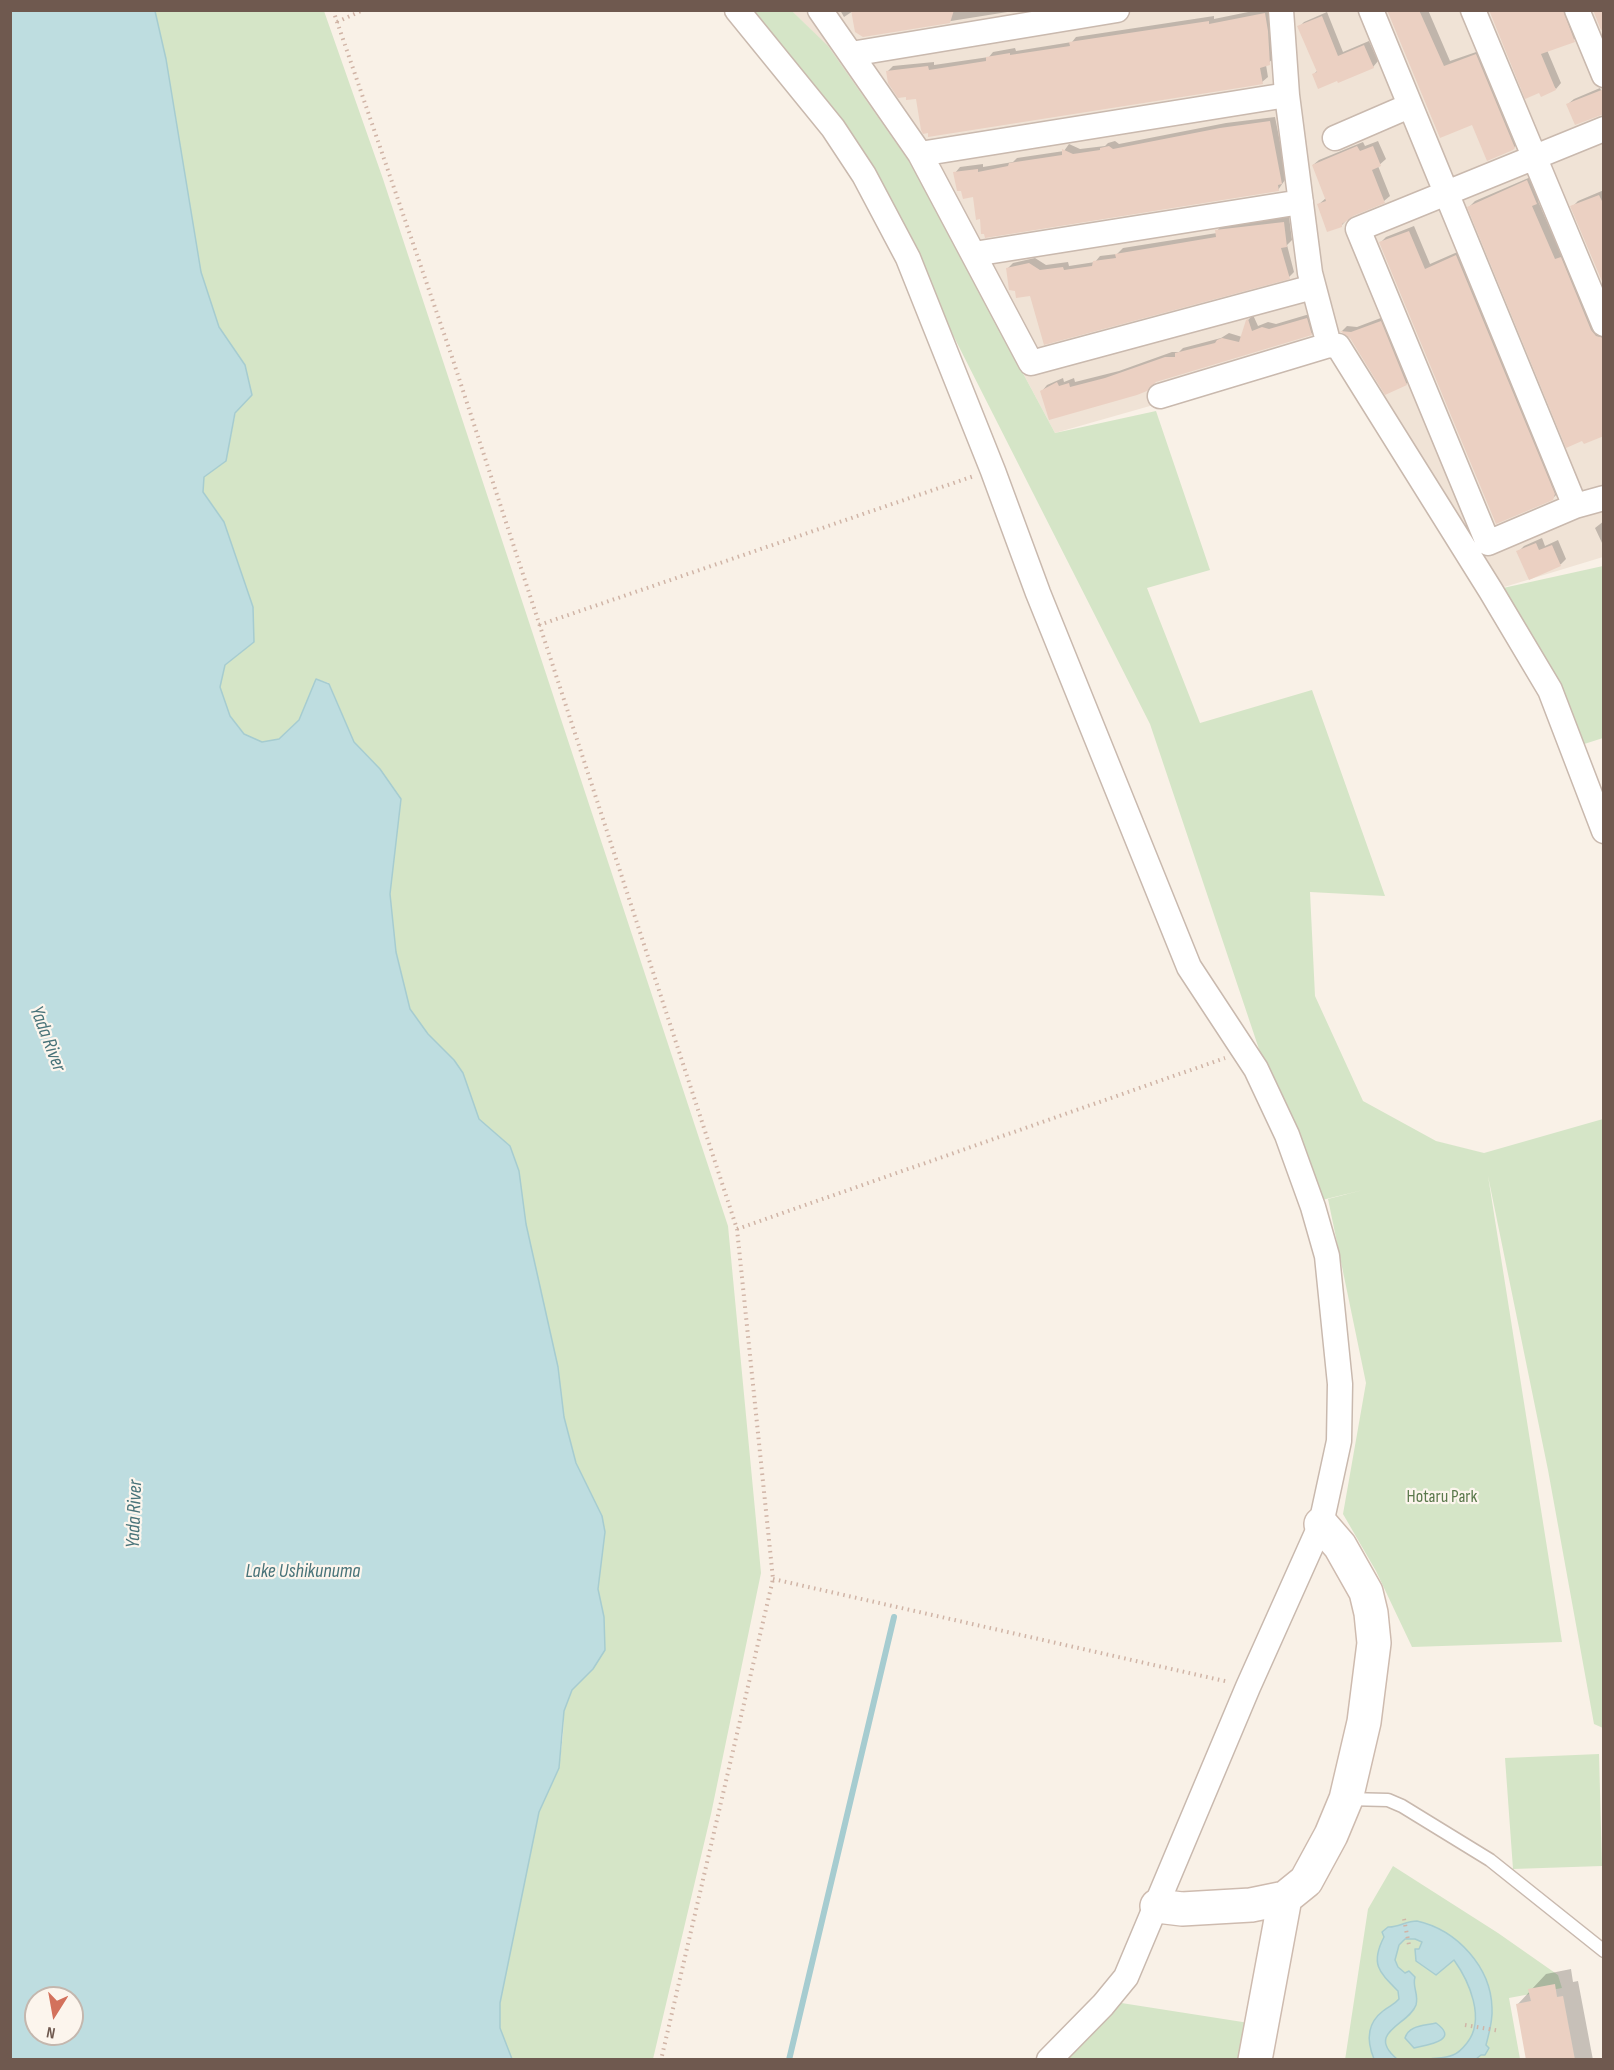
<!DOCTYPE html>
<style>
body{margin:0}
#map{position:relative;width:1614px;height:2070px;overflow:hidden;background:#f9f1e7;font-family:"Sofia Sans Condensed",sans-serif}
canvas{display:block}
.frame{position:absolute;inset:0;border:12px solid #6f594f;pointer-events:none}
.north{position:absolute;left:24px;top:1986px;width:60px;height:60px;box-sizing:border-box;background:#fcf5ed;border:2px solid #c4b7ae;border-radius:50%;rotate:191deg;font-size:16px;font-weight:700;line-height:24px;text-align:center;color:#6f594f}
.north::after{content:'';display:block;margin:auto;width:21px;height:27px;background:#d3715c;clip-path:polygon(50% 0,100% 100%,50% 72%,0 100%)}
</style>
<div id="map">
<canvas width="1614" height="2070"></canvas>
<div class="frame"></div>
<div class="north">N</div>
</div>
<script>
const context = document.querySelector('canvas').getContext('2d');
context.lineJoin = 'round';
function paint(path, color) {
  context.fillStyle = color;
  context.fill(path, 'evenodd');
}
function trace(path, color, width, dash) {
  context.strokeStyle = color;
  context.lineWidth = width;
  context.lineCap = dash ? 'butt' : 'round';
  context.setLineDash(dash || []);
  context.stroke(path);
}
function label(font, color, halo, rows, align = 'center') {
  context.font = font + ' "Sofia Sans Condensed",sans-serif';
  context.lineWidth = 4.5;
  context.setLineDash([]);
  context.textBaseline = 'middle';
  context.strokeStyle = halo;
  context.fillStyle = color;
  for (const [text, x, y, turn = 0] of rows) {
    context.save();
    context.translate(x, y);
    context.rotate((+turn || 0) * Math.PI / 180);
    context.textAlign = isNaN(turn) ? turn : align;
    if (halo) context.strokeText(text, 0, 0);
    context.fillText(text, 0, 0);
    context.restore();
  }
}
paint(new Path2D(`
 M792,11H1603V557L1491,591L1336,353L1055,433L911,164L827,46Z`), '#f0e3d6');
paint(new Path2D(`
 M155,11H324L383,179L728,1226L761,1573L711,1814L653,2059H512L500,2028V2003L539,1812L559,1768L563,1734L564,1711L572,1690L593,1669L604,1617L598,1589L605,1532L602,1516L576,1463L564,1417L558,1367L526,1224L519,1171L510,1146L479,1119L463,1073L454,1060L428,1034L410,1009L396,952L390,894L393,860L380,769L354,742L329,683L316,679L299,720L279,739L262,742L244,734L230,716L220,687L225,665L254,642L253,607L224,522L203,492L204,476L226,461L245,365L219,327L201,272L166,59Z
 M745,11H792L828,46L911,164L1055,433L1156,411L1210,570L1147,588L1200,723L1312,690L1385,896L1310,892L1315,996L1363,1101L1436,1141L1484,1153L1603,1119V1728L1594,1724L1548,1470L1488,1176L1562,1642L1412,1647L1376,1571L1343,1514L1366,1383L1328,1199L1363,1190L1318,1201L1266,1070L1150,724L915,260Z
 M1603,566V738L1578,746L1494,590Z
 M1599,1754L1602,1866L1513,1869L1505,1758Z
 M1393,1866L1498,1933L1558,1975L1562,1988L1509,1998L1520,2059L1345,2060L1368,1909Z
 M1115,2002L1249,2023L1241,2059L1062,2060Z`), '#d5e5c7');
const water = new Path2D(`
 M11,10L155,11L166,59L201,272L219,327L245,365L252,395L235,413L226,461L204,477L203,492L224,522L253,607L254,642L225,665L220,687L230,716L244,734L262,742L279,739L299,720L316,679L329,684L354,742L380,769L401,799L390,894L396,952L410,1009L428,1034L454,1060L463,1073L479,1119L510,1146L519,1171L526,1224L558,1367L564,1417L576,1463L602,1516L605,1532L598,1589L604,1617L605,1650L593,1669L572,1690L564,1711L559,1768L539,1812L500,2003V2028L512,2059H11ZM36,1998H72V2034H36Z
 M1417,1921C1457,1930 1491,1967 1492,2008C1493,2021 1489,2033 1486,2045L1489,2048L1485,2055H1481L1476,2059H1430C1437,2058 1446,2058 1453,2055C1459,2053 1463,2048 1467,2043C1486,2019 1469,1981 1454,1960L1436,1975L1416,1961L1415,1949H1419L1422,1942L1415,1939H1405L1399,1945L1395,1960L1398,1967L1405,1973L1409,1971L1415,1977C1412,1987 1419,1994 1416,2005C1409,2025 1365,2032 1397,2059H1374C1367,2042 1366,2024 1383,2011C1389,2006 1394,2005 1399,1999L1398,1991C1379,1972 1370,1964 1384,1937L1382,1932L1388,1927C1397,1928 1406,1921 1417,1921Z
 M1436,2023C1461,2041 1426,2045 1414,2048L1405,2038C1409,2025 1424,2026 1436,2023Z`);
paint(water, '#bedde0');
trace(water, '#a6ccd0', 1.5);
paint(new Path2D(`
 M840,10H1020L863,35L853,11L844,17Z
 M1258,10H1270L1274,58L1266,65L1268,77L1262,82L917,98L888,71L893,66L934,62V65L989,57L993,52L1015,48L1016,51L1072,42L1076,37L1214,16V19Z
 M1388,10H1428L1450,61L1482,50L1519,143L1512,149L1473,123Z
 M1489,10H1568L1578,35L1573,41L1547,50L1561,83L1556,89Z
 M1327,12L1343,52L1369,41L1378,61L1373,67L1314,74L1318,70L1299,27L1304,22Z
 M1600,88L1604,96L1568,104L1574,99Z
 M1275,117L1287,177L1278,190L981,218L974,196L955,173L960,167L983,164V167L1013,162L1017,158L1064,151L1069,144L1080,149L1105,146L1108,143L1115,141L1119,144L1226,123Z
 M1378,141L1386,159L1378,166L1390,196L1384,201L1352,214L1342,225L1318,205L1326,198L1313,165L1319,160L1363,142L1365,146Z
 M1533,176L1541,197L1538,201L1561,254L1566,252L1604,331V436L1469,207L1475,201Z
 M1604,190V282L1572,207L1578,201Z
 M1289,217L1292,240L1287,245L1294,272L1289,277L1032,295L1007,269L1013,263L1035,258L1046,265L1068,262L1069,266L1095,262L1100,256L1117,254L1123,248L1217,233V231L1222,225Z
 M1414,226L1430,264L1462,250L1558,493L1552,499L1381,242L1386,237Z
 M1313,313L1317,328L1311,334L1155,381L1042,391L1047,385L1063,378L1064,382L1074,378L1075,382L1119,371L1172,352H1179L1183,348L1221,338L1229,333L1242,337L1247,321L1253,315L1258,326L1268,322L1276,324Z
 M1386,316L1412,378L1406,384L1342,331L1347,326L1357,327Z
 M1604,521V545H1603L1595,528Z
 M1542,538L1545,546L1558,540L1566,559L1561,564L1529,578L1518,552L1524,546Z
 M1571,1969L1573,1982L1578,1981L1593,2060H1527L1517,2005L1546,1974Z`), '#0003');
trace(new Path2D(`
 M789,2060L894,1617`), '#a6ccd0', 6);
paint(new Path2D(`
 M851,10H954L950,23L863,37L855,32Z
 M1387,10H1419L1444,66L1476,54L1515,148L1513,150L1487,161L1472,125L1440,138Z
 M1489,10H1563L1575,42L1541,54L1556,90L1541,97L1539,93L1525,99Z
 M1593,10H1604V29L1601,30Z
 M1265,13L1268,31L1270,65L1260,68L1263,84L1245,87L928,137V133L923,134L921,130L916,99L906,100V97L898,98L888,83L886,71L928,66L929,70L986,61V57L1010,53V55L1070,46L1069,42L1209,21V24Z
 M1322,16L1338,56L1364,45L1374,68L1338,83L1337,81L1318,89L1312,74L1317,72L1297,26Z
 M1604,89V114L1575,125L1566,104Z
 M1270,121L1282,184L1278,185L1279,191L985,238L984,234H981L980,219L976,220L973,197L963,199L961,191H957L953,172L978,169V172L1008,166L1009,163L1062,155V149L1073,154L1100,150V148L1109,146L1113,149L1220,128Z
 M1357,146L1360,151L1373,146L1381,166L1372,170L1385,203L1353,216L1342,224V227L1327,232L1317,204L1326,201L1312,165Z
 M1527,180L1537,204L1532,206L1555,259L1561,257L1591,330L1596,336L1604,338V436L1584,444L1582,441L1566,448L1467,207Z
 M1599,195L1604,205V286L1570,206Z
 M1284,222L1287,247L1281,248L1290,279L1044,345L1030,296L1016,298L1015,291L1009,290L1006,268L1029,263L1040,270L1063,267L1064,270L1092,266L1093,261L1116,258L1115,254L1216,237L1215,230Z
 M1409,231L1425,269L1456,255L1555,494L1553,500L1496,524L1379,242Z
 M1307,318L1312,335L1156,382L1147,391L1137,395L1049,420L1040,391L1057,382L1059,386L1069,383L1070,387L1105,378L1165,357H1175V353L1215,343L1217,340L1222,338L1239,342L1246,320L1248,319L1252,331L1262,327L1269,329Z
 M1381,321L1407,385L1385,395L1350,338L1340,331L1351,332Z
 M1536,543L1539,550L1552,545L1561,566L1529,580L1516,551Z
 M1555,1984L1557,1997L1563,1996L1575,2060H1526L1516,2004L1531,2001L1528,1989Z`), '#ebd0c2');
const lane = new Path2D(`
 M1347,1799L1388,1800L1402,1806L1490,1860L1604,1951`);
const street = new Path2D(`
 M737,10L833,128L864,175L908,258L993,471L1038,593L1189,967L1256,1069L1287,1135L1313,1207L1327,1256L1340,1384L1339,1441L1321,1524L1248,1687L1126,1977L1103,2005L1049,2060
 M820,10L920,154L1031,363L1313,287
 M1281,10L1287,95L1310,273L1329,345L1338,346L1491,591L1550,690L1604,831
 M1371,10L1575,506
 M1473,10L1604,324
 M1577,10L1604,75
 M851,54L1117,10
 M1604,129L1358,229L1488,543L1575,506L1604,498
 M1335,138L1409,106
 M920,154L1287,95
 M974,254L1301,202
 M1160,396L1329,345`);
const secondary = new Path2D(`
 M1157,1906L1182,1909L1251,1905L1285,1898L1306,1881L1331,1835L1346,1799L1364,1722L1374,1643L1371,1613L1366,1592L1340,1546L1321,1524
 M1255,2060L1285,1898`);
trace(lane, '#c9b9ae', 15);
trace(street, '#c9b9ae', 27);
trace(secondary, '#cebbaf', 36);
trace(new Path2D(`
 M333,10L452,357L737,1229L773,1579L661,2060
 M337,22L363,10
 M539,625L974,476
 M737,1229L1225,1058
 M773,1579L1229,1682
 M1404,1919L1409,1945
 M1465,2025L1500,2031`), '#d0b4a6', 4, [1.5, 4.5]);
trace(lane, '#fff', 12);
trace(street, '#fff', 24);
trace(secondary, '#fff', 33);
label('18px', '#5b794c', '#fcf5ed', [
 ["Hotaru Park",1442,1497]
]);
label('italic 20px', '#487379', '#fcf5ed', [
 ["Yada River",47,1039,69],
 ["Yada River",135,1514,-88],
 ["Lake Ushikunuma",303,1572]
]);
</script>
